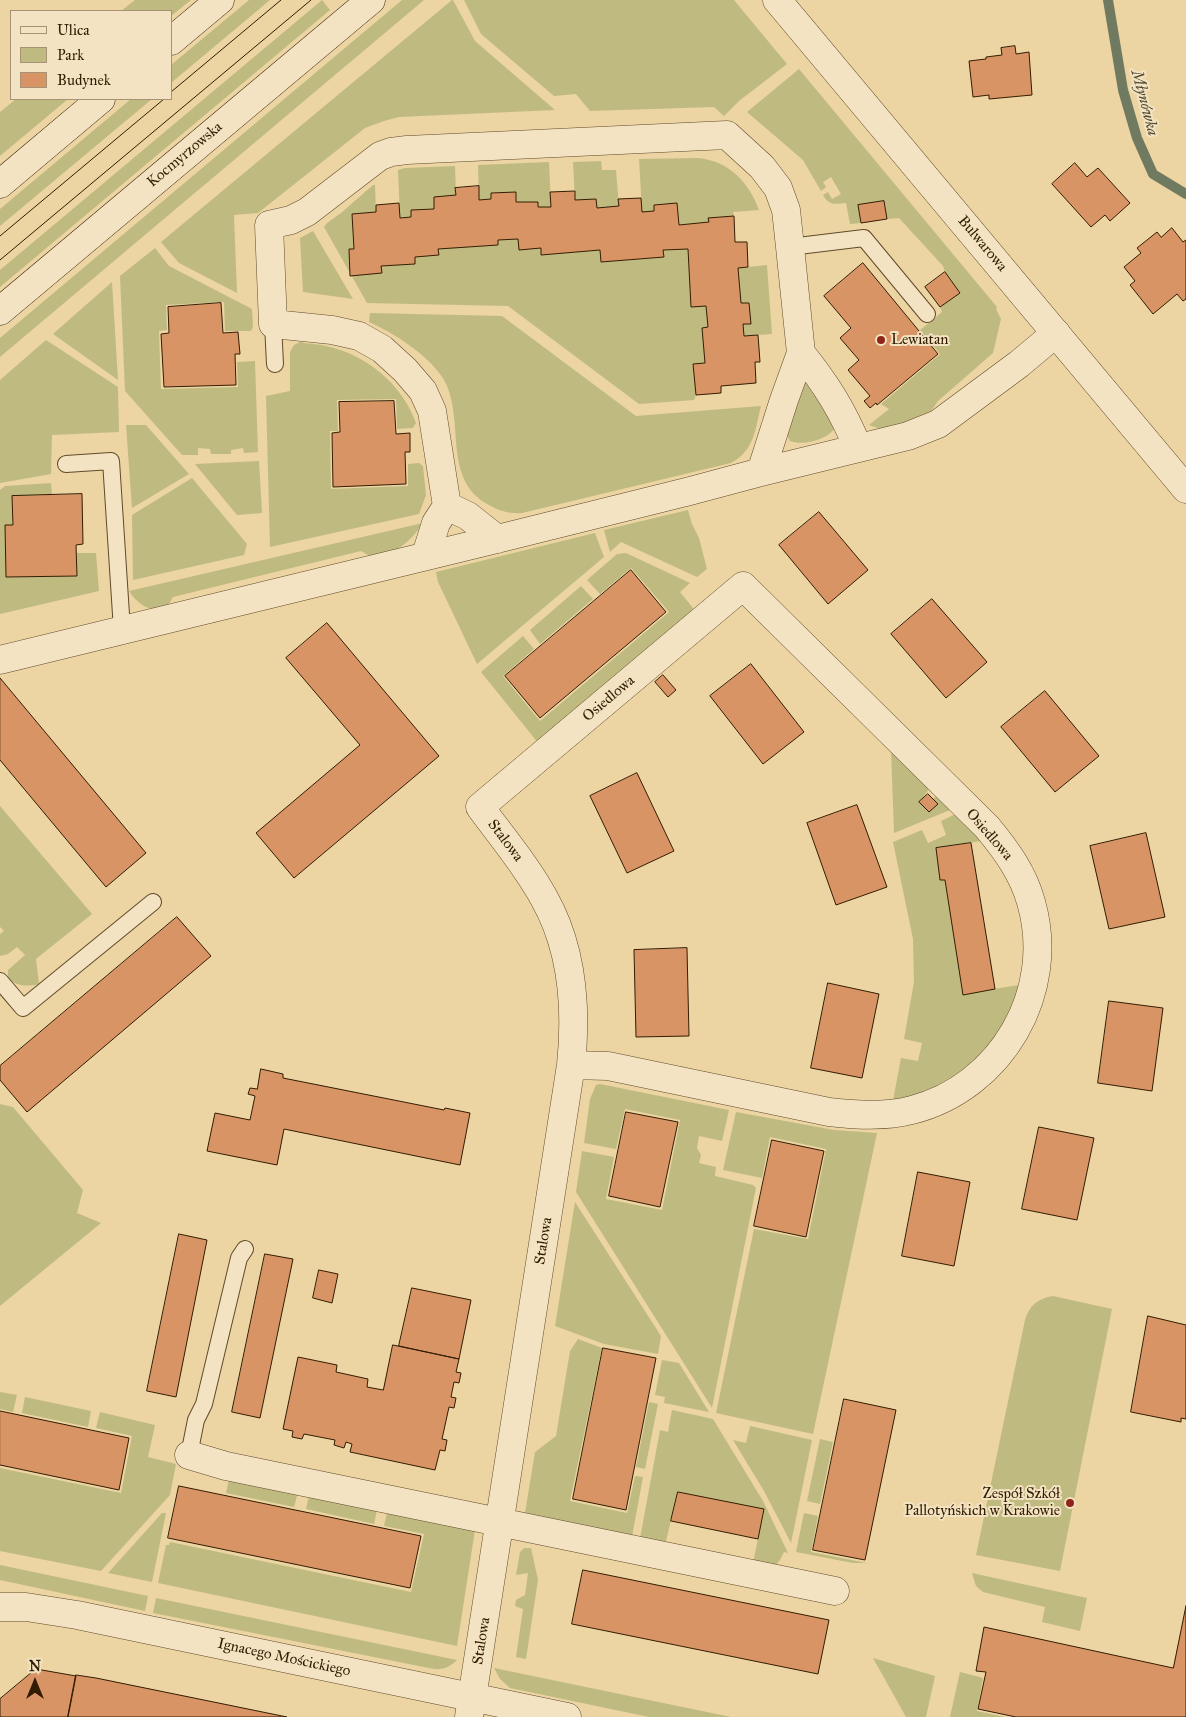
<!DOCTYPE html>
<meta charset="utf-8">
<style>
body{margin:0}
#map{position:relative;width:1186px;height:1717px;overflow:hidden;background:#ecd4a3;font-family:"IM FELL Great Primer",serif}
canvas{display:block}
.legend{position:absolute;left:10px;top:10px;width:162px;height:90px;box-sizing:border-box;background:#f3e3c3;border:1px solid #a69375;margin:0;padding:6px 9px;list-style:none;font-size:15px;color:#321c01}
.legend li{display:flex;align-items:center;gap:10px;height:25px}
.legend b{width:25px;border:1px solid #a69375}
.north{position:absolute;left:10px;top:1657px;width:50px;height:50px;-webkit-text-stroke:4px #f3e3c3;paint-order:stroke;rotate:0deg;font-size:14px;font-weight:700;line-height:20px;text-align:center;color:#321c01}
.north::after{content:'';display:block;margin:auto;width:18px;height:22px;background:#321c01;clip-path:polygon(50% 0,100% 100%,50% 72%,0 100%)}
</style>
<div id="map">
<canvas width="1186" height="1717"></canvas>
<ul class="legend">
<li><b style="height:6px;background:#f3e3c3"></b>Ulica</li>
<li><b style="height:14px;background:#bfbb80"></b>Park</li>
<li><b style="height:14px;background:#d89465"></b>Budynek</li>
</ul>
<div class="north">N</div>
</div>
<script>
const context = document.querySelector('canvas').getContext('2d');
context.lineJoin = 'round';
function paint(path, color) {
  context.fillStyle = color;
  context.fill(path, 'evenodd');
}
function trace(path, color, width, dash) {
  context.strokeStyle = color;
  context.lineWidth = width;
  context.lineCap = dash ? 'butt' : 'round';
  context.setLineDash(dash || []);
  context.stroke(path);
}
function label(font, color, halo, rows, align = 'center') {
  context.font = font + ' "IM FELL Great Primer",serif';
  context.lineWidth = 4;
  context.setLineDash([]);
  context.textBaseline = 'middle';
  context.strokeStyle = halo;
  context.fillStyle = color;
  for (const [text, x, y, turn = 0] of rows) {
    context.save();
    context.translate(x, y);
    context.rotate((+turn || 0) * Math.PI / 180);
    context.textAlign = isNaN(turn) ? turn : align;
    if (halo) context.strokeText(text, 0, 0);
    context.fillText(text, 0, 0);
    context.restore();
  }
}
paint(new Path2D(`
 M135,0H191L171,16V11H121Z
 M249,0H270L171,83V65Z
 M322,0L330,10L0,287V270Z
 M402,0H424L0,357V338Z
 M452,0H453L475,41L555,110L399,117L384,121L365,128L258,213L234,215L237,293L179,263L161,242Z
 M464,0H734L787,64L739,101L724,116L714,107L590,111L576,94L554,96L481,34Z
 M799,69L997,307L996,309L1001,319L993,353L938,401L929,414L884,430L869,425L889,409L881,404L940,354L920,330L942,312L940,307L959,293L945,272L943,266L899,218L887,219L884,202L858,205L861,223L850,224L846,203C836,204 829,206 823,195L828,192L832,199L841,194L831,177L823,182L826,187L821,191L803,160L747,112Z
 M16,99H68L0,156V112Z
 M131,99H152L0,226V209Z
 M697,158C728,160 749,182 759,210L733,212L734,216L709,218V222L679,225L677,204L654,205V211L642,212L639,159Z
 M601,161L602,170H616L619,206L597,208L596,199L575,200L573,162Z
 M549,162L551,207H538V202H516L515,192L492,193L491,199L479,200L478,165Z
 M455,166L456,195L434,197V209L411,210V217L400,218L398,170L405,168Z
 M373,185H375L376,212L352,214L354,249H349L351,276L381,273V266L415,264V257L439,255L438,249L498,245V240L518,239L519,250L541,248L542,255L600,250L601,262L664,257L663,250L688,249L691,306H706L708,327L702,328L705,363L693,364L696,395L694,400L639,404L508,306L367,303L324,227L327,223L341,213Z
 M313,231L353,299L303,292L300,238Z
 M155,248L169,266L252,309L253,327L251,331H225L224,302L166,305L167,330L159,331L161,389L238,387L237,362L255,361L258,452L244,453L243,448L231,450V454H211L210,449L198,448V455H182L125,391L120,276Z
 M767,265L772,334L744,336L743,324H750L749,303H741L738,268Z
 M112,282L118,380L53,334Z
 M370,313L502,316L636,416L761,406C755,429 755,450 731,463L522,513C510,514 499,511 489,505C441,480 466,420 444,380C430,356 394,333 369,322Z
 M46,340L118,387L119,432L52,435L51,474L0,483V380Z
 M300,342C308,344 318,344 326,346C367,355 402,384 416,423L413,428L397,429L396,399L337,400L338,431H330L331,489L408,486V464L419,463L423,466L426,495L419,514L270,547L266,396L290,391V352L294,345Z
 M802,381L811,382L835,428C827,440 803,446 790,441L785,432Z
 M126,425H146L189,474L132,508Z
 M259,461L262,513L237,515L195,464Z
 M192,478L247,544L244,555L133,580L132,515Z
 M51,483L52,495L12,496L13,525H5L6,577L77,576V553H96L99,591L0,614V490L5,486Z
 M688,510L692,524L699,538L707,569L697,577L621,542L610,552L604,530Z
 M423,523C409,544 398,550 375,559L361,551L173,597L165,611C149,611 137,604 129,591Z
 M595,533L604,557L477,664L438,582L436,572Z
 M626,553L690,583L680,592L697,613L539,744L481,672L523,636L534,649L503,676L540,721L669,612L631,568L600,594L587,580L617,554Z
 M581,586L593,599L540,644L530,630Z
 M891,749L932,785C927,791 925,796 919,802L929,812L937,804L933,799L939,793L955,808L894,833Z
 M0,806L92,914L36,959L39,984C28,987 17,986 8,979V970L25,955L17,947L8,954L0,956V934L4,931L0,927Z
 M960,812L987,840L936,848L940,880H945L963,994L1025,984L1009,1024L961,1078L892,1106L901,1058L918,1061L922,1043L904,1039L914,982L913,939L893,842L922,830L928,843L946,835L941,821Z
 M600,1084L729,1110L722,1141L699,1136L697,1148L701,1155L699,1163L716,1167L715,1176L753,1185L756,1188L712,1408L576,1192L582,1151L614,1157L606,1199L662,1210L680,1120L625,1109L616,1149L584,1143L590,1099L596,1085Z
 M0,1104L13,1107L83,1190L77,1213L101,1223L0,1306Z
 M736,1112L834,1130L877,1133L813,1434L716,1413L754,1229L808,1239L826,1149L770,1137L762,1178L723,1170Z
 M575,1202L661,1336L658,1354L604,1344L555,1326Z
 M1053,1296L1112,1309L1060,1571L976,1555L1025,1320C1029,1306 1038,1298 1053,1296Z
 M578,1339L602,1348L570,1501L627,1513L635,1476L643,1477L631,1542L524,1519L535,1452L556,1436L570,1351Z
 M662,1360L679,1363L709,1412L664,1403L665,1397L655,1395Z
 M0,1392L17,1395L13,1412L0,1409Z
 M25,1397L91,1411L88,1427L22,1413Z
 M649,1402L658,1404L645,1469L636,1467Z
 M672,1410L713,1419L763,1501L788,1553L784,1552L780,1560L774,1567L752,1568L764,1510L678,1492L664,1549L639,1544L660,1430L668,1432Z
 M100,1412L155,1425L148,1457L176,1464L170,1495L101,1571L0,1551V1468L121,1493L132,1436L96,1428Z
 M750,1426L812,1440L791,1543L764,1491L733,1440L746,1443Z
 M820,1439L833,1442L820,1504L807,1501Z
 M230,1475L299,1489L294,1507L226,1493Z
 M310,1491L378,1505L374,1524L306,1509Z
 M388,1508L475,1530L457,1646L158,1583L166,1545H169L170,1542L411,1592L424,1534L384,1526Z
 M162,1513H166L152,1582L108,1573Z
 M804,1513L818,1516L811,1552L867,1563H853L796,1552Z
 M524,1548H531L538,1580L526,1659L516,1657L523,1609L515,1606L516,1600L525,1595L528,1573L516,1575L520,1552Z
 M0,1565L148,1596L145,1611L0,1580Z
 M972,1573L1087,1598L1080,1631L1042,1622L1045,1607L983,1592L976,1586Z
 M156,1598L457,1660C450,1667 443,1670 434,1669L153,1613Z
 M873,1658L935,1676L926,1717H906Z
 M494,1668L731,1717H649L510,1688L500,1679Z
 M960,1672L983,1678L977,1711L1005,1717H950Z`), '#bfbb80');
trace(new Path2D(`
 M1108,0L1123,90L1137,138L1153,174L1186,194`), '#707a61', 10);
const building = new Path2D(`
 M1015,46L1016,54L1029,52L1032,95L989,99V95L973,97L969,61L986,59V57L1002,55L1001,48Z
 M1075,163L1087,177L1098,168L1130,203L1110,221L1105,215L1091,227L1052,184Z
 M479,186V200L491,199V193L516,192V202H538V207H551L550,192L575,191V200L596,199L597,208L619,206L618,199L641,198L642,212L654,211V205L677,203L679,225L709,222L708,218L734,216L735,242H747L748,267L738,268L741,303H749L751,324H743L744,336L758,335L760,362H755L756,383L721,386V393L696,395L693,364L705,363L702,328L708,327L706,306L691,307L688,249L663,250L664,257L601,262L600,250L541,255V248L519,250L518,239L498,240V245L438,249L439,255L415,257V264L381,266L382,273L350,276L349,249H354L352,214L376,212V205L399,203L400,218L411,217V210L434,209V197L456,195L455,188Z
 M884,201L887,219L861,223L858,205Z
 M1172,228L1183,242L1186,240V299L1183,301L1177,294L1153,314L1130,285L1135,281L1124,267L1141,253L1137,248L1157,232L1161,237Z
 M863,263L938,354L877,405L876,403L870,408L864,401L870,396L848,370L859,360L840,338L851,328L824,296Z
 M945,272L960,293L940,307L925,287Z
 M221,303L223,333L238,332L240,354H235L236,385L164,387L161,334L169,333L168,307Z
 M394,401L396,434L410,433V452H405L406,484L333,487L332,433L340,432L339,402Z
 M82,494L83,544L76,545L77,576L6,577L5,525H13L12,496Z
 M819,512L868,570L828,604L779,545Z
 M631,570L666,612L540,718L505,676Z
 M932,599L987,662L946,698L891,634Z
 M327,623L439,756L294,878L256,833L360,745L286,658Z
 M751,664L804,732L763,764L710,696Z
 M663,675L676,690L668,697L655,682Z
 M0,678L146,853L106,887L0,760Z
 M1045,691L1099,756L1055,792L1001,727Z
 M637,773L674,851L627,873L590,796Z
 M928,794L938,804L929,812L919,802Z
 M857,805L887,887L836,905L807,823Z
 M1146,833L1165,917L1109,929L1090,846Z
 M971,843L995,989L963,995L945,880H940L936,848Z
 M177,917L211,956L27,1112L0,1080V1066Z
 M687,948L689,1036L636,1037L634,950Z
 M828,983L879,994L862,1078L811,1068Z
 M1109,1001L1163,1008L1152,1091L1098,1083Z
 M261,1069L283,1074V1078L444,1110L445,1108L470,1113L460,1165L284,1129L277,1165L207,1151L215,1113L250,1120L255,1096L248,1094L250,1088L257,1089Z
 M626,1112L678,1122L660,1207L609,1196Z
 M1039,1127L1094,1138L1077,1220L1022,1209Z
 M772,1140L824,1151L806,1237L754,1226Z
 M918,1172L970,1182L954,1266L902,1256Z
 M179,1234L207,1240L176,1397L147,1391Z
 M265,1254L293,1259L260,1418L232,1412Z
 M319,1270L338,1274L332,1303L313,1298Z
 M412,1288L471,1300L459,1359L399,1346Z
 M1148,1316L1186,1325V1419L1181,1418V1422L1131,1412Z
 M393,1345L459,1359L456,1372L461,1373L459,1383L454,1382L451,1397L456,1398L454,1408L449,1407L442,1439L447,1440L445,1451L440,1450L435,1470L350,1452L352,1444L346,1442L344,1448L334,1445L335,1440L304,1434L302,1439L292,1437L293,1431L283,1429L298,1357L337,1365L336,1372L368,1379L367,1387L383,1390Z
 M603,1348L656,1358L626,1510L573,1499Z
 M844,1399L896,1410L865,1560L813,1550Z
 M0,1411L129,1438L119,1490L0,1465Z
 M179,1486L421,1536L410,1588L168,1538Z
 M678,1492L764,1509L758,1539L671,1521Z
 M583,1570L829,1620L818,1674L572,1624Z
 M1186,1606V1717H1016L978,1709L986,1672L976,1671L984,1627L1173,1668Z
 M36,1669L76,1676L68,1717H0V1699Z
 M76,1675L96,1678L287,1717H68Z`);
paint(building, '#d89465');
trace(building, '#321c01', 1);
const service = new Path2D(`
 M790,247L864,238L927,314
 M273,324L275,364
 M66,464L111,461L122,630
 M0,981L23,1008L153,902
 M189,1455L196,1420L204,1404L239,1258L245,1249`);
const minor = new Path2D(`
 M801,353C826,384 843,411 858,448
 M447,506L468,516L497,539
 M426,555L436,523L447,506L432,411L423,391L405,370L382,349L359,336L332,330L273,324L269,225L291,220L307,212L380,156L391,152L407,150L727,135L762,167L778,188L786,210L790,247L801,353L784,400L761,472
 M0,660L497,539L690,491L761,472L908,436L938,424L1019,364L1056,333
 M189,1455L226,1466L835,1591
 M0,1607H26L77,1615L567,1717
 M469,1717L571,1065C577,1007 573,949 544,898C526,865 502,837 480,807L743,586L987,827C1006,850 1023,873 1031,902C1057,991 1002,1087 912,1110C885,1117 856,1115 829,1112L608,1066L571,1065`);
const tertiary = new Path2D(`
 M777,0L1186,489`);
const secondary = new Path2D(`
 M171,41L220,0
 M0,184L101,99
 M0,311L371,0`);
trace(service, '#604a2a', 18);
trace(minor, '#604a2a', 29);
trace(tertiary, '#604a2a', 29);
trace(secondary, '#321c01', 29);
trace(service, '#f3e3c3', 16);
trace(minor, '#f3e3c3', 28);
trace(tertiary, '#f3e3c3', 28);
trace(secondary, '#f3e3c3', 28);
trace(new Path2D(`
 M171,92L281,0
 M0,236L164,99
 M0,260L311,0`), '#321c01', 1);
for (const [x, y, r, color] of [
 [881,340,5,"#8f2418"],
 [1070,1503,5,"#8f2418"]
]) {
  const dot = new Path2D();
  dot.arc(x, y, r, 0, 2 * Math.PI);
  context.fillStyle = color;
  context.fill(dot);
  trace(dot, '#f3e3c3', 2);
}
label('15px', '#321c01', '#f3e3c3', [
 ["Kocmyrzowska",185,155,-40],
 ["Bulwarowa",982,244,50],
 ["Osiedlowa",609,699,-40],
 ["Osiedlowa",989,835,49],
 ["Stalowa",505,841,53],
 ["Stalowa",544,1241,-81],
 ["Stalowa",482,1641,-81],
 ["Ignacego Mościckiego",284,1658,12]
]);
label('15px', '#321c01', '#f3e3c3', [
 ["Lewiatan",891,340],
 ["Zespół Szkół",1060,1494,"right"],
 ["Pallotyńskich w Krakowie",1060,1511,"right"]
], 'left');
label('italic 16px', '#514b31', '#f3e3c3', [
 ["Młynówka",1144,103,75]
]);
</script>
